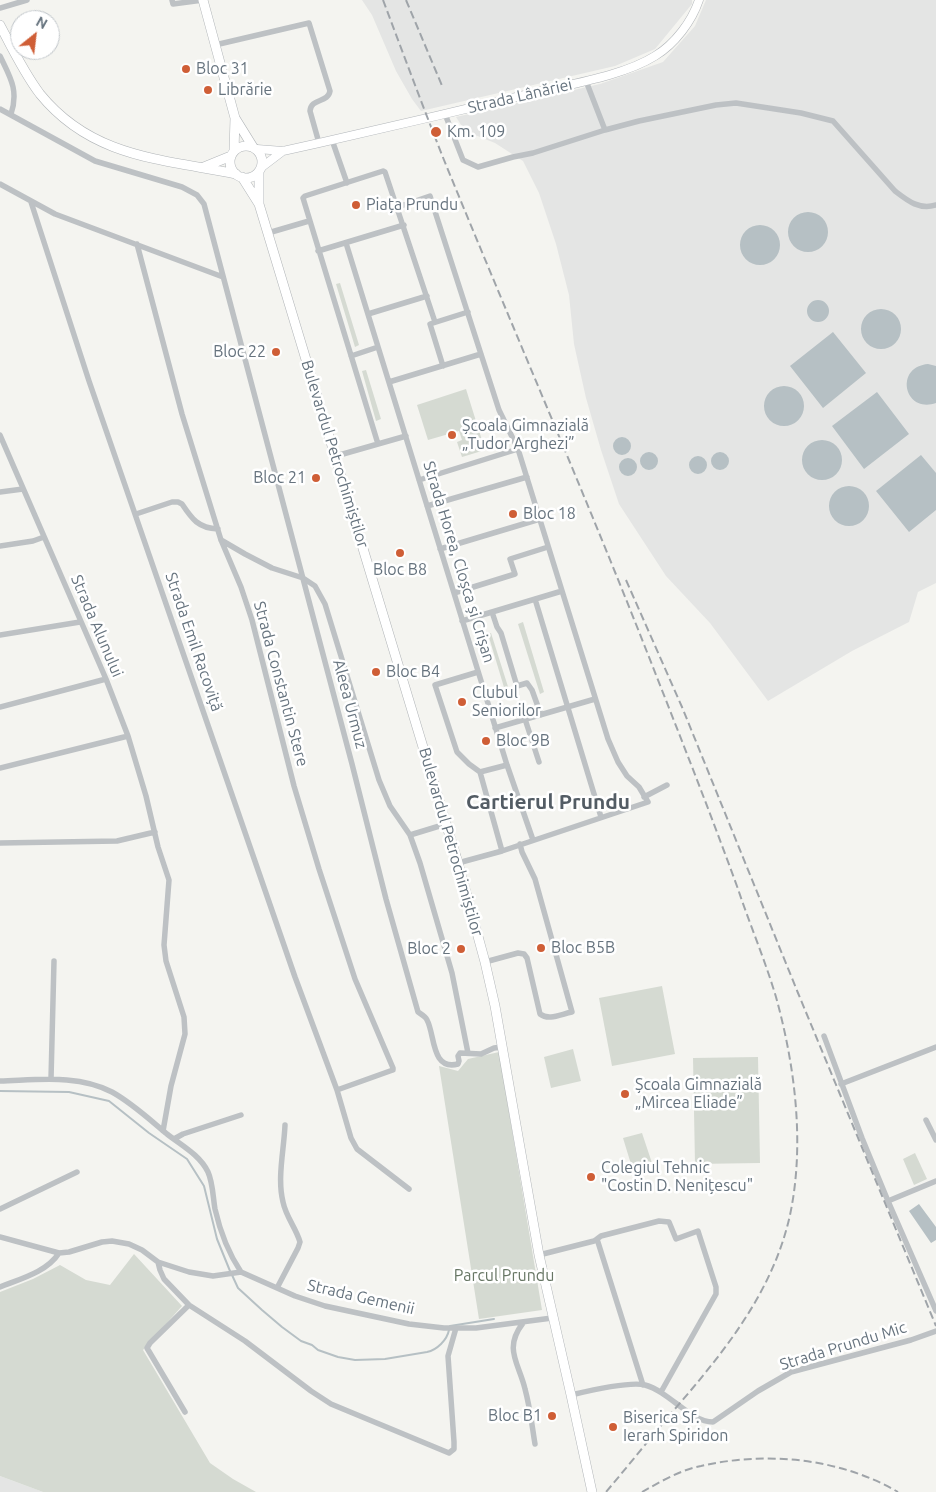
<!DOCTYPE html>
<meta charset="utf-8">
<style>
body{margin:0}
#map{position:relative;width:936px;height:1492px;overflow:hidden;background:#f4f4f0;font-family:Ubuntu,sans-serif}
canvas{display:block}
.north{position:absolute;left:10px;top:10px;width:50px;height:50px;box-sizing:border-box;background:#fff;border:1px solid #c2c7cb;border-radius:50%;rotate:29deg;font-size:14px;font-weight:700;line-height:20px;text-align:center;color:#66737e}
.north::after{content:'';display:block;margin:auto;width:18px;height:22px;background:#cf5e36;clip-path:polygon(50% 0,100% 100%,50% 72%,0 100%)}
</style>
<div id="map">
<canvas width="936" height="1492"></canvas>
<div class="north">N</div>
</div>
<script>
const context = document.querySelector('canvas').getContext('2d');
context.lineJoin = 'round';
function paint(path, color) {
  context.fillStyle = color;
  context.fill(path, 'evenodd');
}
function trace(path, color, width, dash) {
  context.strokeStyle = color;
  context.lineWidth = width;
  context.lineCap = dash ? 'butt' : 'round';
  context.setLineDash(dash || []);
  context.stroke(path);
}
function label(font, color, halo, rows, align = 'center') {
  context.font = font + ' Ubuntu,sans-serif';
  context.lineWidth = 5;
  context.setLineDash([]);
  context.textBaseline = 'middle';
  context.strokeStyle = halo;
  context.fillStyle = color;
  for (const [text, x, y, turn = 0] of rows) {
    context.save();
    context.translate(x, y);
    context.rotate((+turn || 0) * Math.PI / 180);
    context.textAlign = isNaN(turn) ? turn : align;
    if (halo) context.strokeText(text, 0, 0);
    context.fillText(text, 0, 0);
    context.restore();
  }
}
paint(new Path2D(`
 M362,0H692V4L655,49L615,66L421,111L412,99L396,71L372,15Z
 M706,0H936V583L918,592L909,622L852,651L768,701L710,623L666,576L619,504L601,450L586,398L574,344L569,295L556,244L539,193L523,161L495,143L465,131L456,117L600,84L663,62L695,26Z
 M0,1476L43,1492H0Z`), '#e4e5e4');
paint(new Path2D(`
 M340,283L359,345L355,347L336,284Z
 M366,370L381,419L376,421L362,371Z
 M466,389L485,450L462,457L457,442L462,440L459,431L428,440L417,405Z
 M523,622L544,692L540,694L518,624Z
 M491,633L510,693L506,694L488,634Z
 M662,986L675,1054L612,1066L599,998Z
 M573,1049L581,1081L551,1088L544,1057Z
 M499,1052L542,1310L479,1319L439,1066L458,1071L468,1059Z
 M758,1057L760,1163L695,1164L693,1058Z
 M642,1133L654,1169L634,1174L623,1138Z
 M915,1153L927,1179L914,1185L903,1159Z
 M134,1254L182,1306L143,1350L210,1463L233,1479L256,1492H43L0,1476V1292L33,1279L60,1265L86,1280L110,1285Z`), '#d5dad2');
paint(new Path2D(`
 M788 232a20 20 0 1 1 40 0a20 20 0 1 1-40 0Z
 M740 245a20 20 0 1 1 40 0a20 20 0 1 1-40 0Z
 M807 311a11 11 0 1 1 22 0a11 11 0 1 1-22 0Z
 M861 329a20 20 0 1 1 40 0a20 20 0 1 1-40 0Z
 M833,332L866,373L823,408L790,366Z
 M928,364L936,366V403C904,414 894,367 928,364Z
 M764 406a20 20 0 1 1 40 0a20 20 0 1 1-40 0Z
 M877,392L909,434L864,469L832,426Z
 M613 446a9 9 0 1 1 18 0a9 9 0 1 1-18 0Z
 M802 460a20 20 0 1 1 40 0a20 20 0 1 1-40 0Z
 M640 461a9 9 0 1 1 18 0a9 9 0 1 1-18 0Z
 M711 461a9 9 0 1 1 18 0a9 9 0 1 1-18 0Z
 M921,455L936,473V510L909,532L876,491Z
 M689 465a9 9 0 1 1 18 0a9 9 0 1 1-18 0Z
 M619 467a9 9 0 1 1 18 0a9 9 0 1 1-18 0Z
 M829 506a20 20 0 1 1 40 0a20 20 0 1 1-40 0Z
 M919,1204L936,1227V1240L931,1243L909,1211Z`), '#b6c0c4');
trace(new Path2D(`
 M0,1091L69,1092L109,1101L149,1133L187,1159L204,1186L217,1239L230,1271
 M232,1275L238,1288L262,1310L282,1327L301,1341L312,1345L318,1350L338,1357L355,1360L385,1359L427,1352C437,1350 447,1340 449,1330
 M450,1326L494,1319`), '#b6c0c4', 2);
const secondary = new Path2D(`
 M257,149L283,151L319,143C390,127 462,110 533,93C570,84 623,76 655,56C675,44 692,21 699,0
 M262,167L283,151`);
const primary = new Path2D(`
 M203,0L235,118L234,151
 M0,25C12,48 24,73 40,94C92,158 162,159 236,174
 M235,118L253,147
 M230 162a16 16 0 1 1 32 0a16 16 0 1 1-32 0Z
 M204,167L231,156
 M259,172V204L458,863L485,962L495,1006L539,1255L571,1395L592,1492
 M242,177L259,204`);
trace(secondary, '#b2b6ba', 9);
trace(primary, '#b1b5b8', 10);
trace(new Path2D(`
 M172,0L173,4L203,0
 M0,8L27,0
 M215,45L309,23L330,91C328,103 311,98 310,111L319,143
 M0,56C10,77 19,90 11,114
 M586,81L605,130
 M0,109L95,161L182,187L197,195L204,204L352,764L386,899L418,1012C421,1014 426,1017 427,1020C435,1034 431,1071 458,1064L459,1061L458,1056L460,1053L481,1054L494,1048L502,1047
 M445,114L463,160L478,167L513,157L533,153L605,130L639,121L716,105L736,103L801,113L833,121L895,191C908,201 919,210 936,205
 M332,140L347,183
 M0,184L55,214L223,277
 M31,202L89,381L295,977L337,1090L351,1138L357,1149L409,1189
 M398,207L430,196L499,410L518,449L608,739L618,762L627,776L639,787L648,802L502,851L458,863
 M268,233L309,221
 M346,243L507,765L533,840
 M137,244L182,414L221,540L241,587L252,620L294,786L319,869L355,979L393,1068V1070L390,1071L337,1090
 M318,251L404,225
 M368,314L427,296
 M351,356L378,347
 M443,366L430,324L468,312
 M389,382L481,354
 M0,435L106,679L128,736L146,796L158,847L169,880L164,945L166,961L184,1017L185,1034L171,1086L163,1131
 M378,444L303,198L305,196L383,171L385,172L435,322
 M336,456L406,436
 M419,480L518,449
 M0,492L23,489
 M427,506L527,477
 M136,514L172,502H178L182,504C192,519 198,528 218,529
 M221,540L245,554L272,568L303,578L315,586L325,604L379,780L390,806L410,835L446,824
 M0,546L33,541L44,537
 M440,549L540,519
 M454,593L515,574L510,559L548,547
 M535,599L601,817
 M492,612L497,627L501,633L517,686L527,683L532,690L541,715
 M462,621L562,591
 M0,635L80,622
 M478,672L435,685L457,752L469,764L480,772L502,851
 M0,707L106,679
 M525,719L539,762
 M495,728L595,699
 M0,768L128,736
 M480,772L507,765
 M644,797L667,785
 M410,835L420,863L452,973L468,1053
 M0,843L117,841L155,832
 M485,962L518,953L524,954L527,958L540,1014C549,1021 561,1014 572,1012L535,879L522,852L520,844
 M824,1036L862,1138L888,1201
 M51,1079L54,961
 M0,1081C37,1080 78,1074 112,1092C132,1103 149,1119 167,1134C181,1145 200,1155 208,1172C213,1183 213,1198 215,1209C220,1231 229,1254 241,1272
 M841,1084L936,1047
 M926,1120L936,1140
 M174,1139L183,1134L241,1115
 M936,1181L888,1201L936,1311
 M0,1209L77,1172
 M0,1237L59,1253L69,1252L102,1242L112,1241L129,1244L142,1250L158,1262L189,1272L213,1276L241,1272L295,1296L325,1306L409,1324L444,1328H476L552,1318
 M597,1239L601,1236L659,1221L669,1222L676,1239L698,1231L716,1287V1294L661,1392
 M539,1255L594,1241L597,1239L643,1385
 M158,1262L160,1270L164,1279L189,1305L245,1341L311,1391L331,1404L449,1453L454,1449V1442L448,1356L456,1328
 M0,1287C20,1279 47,1272 59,1253
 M277,1288L298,1248L300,1242C296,1228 286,1217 283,1202C277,1178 284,1150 285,1125
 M523,1323C503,1349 519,1363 525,1389C530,1407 532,1426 535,1444
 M571,1395C588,1391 629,1381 645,1385C670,1392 690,1422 713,1422L758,1391L791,1372L911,1340L936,1331
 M185,1412L147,1348L150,1343L189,1305`), '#bdc1c4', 5.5);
trace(secondary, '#fff', 8);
trace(primary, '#fff', 9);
trace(new Path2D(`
 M383,0C403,53 423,107 444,160C511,324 582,487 647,652C678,731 709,809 738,889C750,925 765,960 776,997C795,1066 805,1144 790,1215C773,1292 724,1352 674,1410C651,1437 629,1465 606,1492
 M406,0L443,88
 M626,580L682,707L798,993L936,1326
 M642,1492C660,1482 680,1470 701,1466C766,1451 840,1458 898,1492`), '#9fa4a9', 2, [8, 4]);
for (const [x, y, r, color] of [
 [186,69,5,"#cf5e36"],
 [208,90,5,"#cf5e36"],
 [436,132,6,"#cf5e36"],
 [356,205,5,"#cf5e36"],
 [276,352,5,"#cf5e36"],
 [452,435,5,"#cf5e36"],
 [316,478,5,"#cf5e36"],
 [513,514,5,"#cf5e36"],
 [400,553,5,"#cf5e36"],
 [376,672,5,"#cf5e36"],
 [462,702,5,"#cf5e36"],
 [486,741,5,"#cf5e36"],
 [541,948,5,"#cf5e36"],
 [461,949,5,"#cf5e36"],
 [625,1094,5,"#cf5e36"],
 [591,1177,5,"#cf5e36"],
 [552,1416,5,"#cf5e36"],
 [613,1427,5,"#cf5e36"]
]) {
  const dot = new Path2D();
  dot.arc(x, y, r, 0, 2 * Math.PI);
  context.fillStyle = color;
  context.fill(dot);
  trace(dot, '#fff', 2);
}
label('16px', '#66737e', '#fff', [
 ["Bloc 31",196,69],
 ["Librărie",218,90],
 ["Km. 109",447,132],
 ["Piața Prundu",366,205],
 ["Bloc 22",266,352,"right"],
 ["Școala Gimnazială",462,426],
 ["„Tudor Arghezi”",462,444],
 ["Bloc 21",306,478,"right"],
 ["Bloc 18",523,514],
 ["Bloc B8",400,570,"center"],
 ["Bloc B4",386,672],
 ["Clubul",472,693],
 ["Seniorilor",472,711],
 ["Bloc 9B",496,741],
 ["Bloc B5B",551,948],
 ["Bloc 2",451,949,"right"],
 ["Școala Gimnazială",635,1085],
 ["„Mircea Eliade”",635,1103],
 ["Colegiul Tehnic",601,1168],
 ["\"Costin D. Nenițescu\"",601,1186],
 ["Bloc B1",542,1416,"right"],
 ["Biserica Sf.",623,1418],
 ["Ierarh Spiridon",623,1436]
], 'left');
label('16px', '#66737e', '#fff', [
 ["Strada Lânăriei",520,96,-13],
 ["Bulevardul Petrochimiștilor",335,454,73],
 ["Strada Horea, Cloșca și Crișan",459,562,73],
 ["Strada Alunului",97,626,67],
 ["Strada Emil Racoviță",194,642,71],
 ["Strada Constantin Stere",281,684,75],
 ["Aleea Urmuz",350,704,75],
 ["Bulevardul Petrochimiștilor",451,842,74],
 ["Strada Gemenii",361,1297,13],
 ["Strada Prundu Mic",843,1346,-17]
]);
label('16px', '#677664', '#fff', [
 ["Parcul Prundu",504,1276]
]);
label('bold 21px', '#535c64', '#fff', [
 ["Cartierul Prundu",548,802]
]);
</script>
